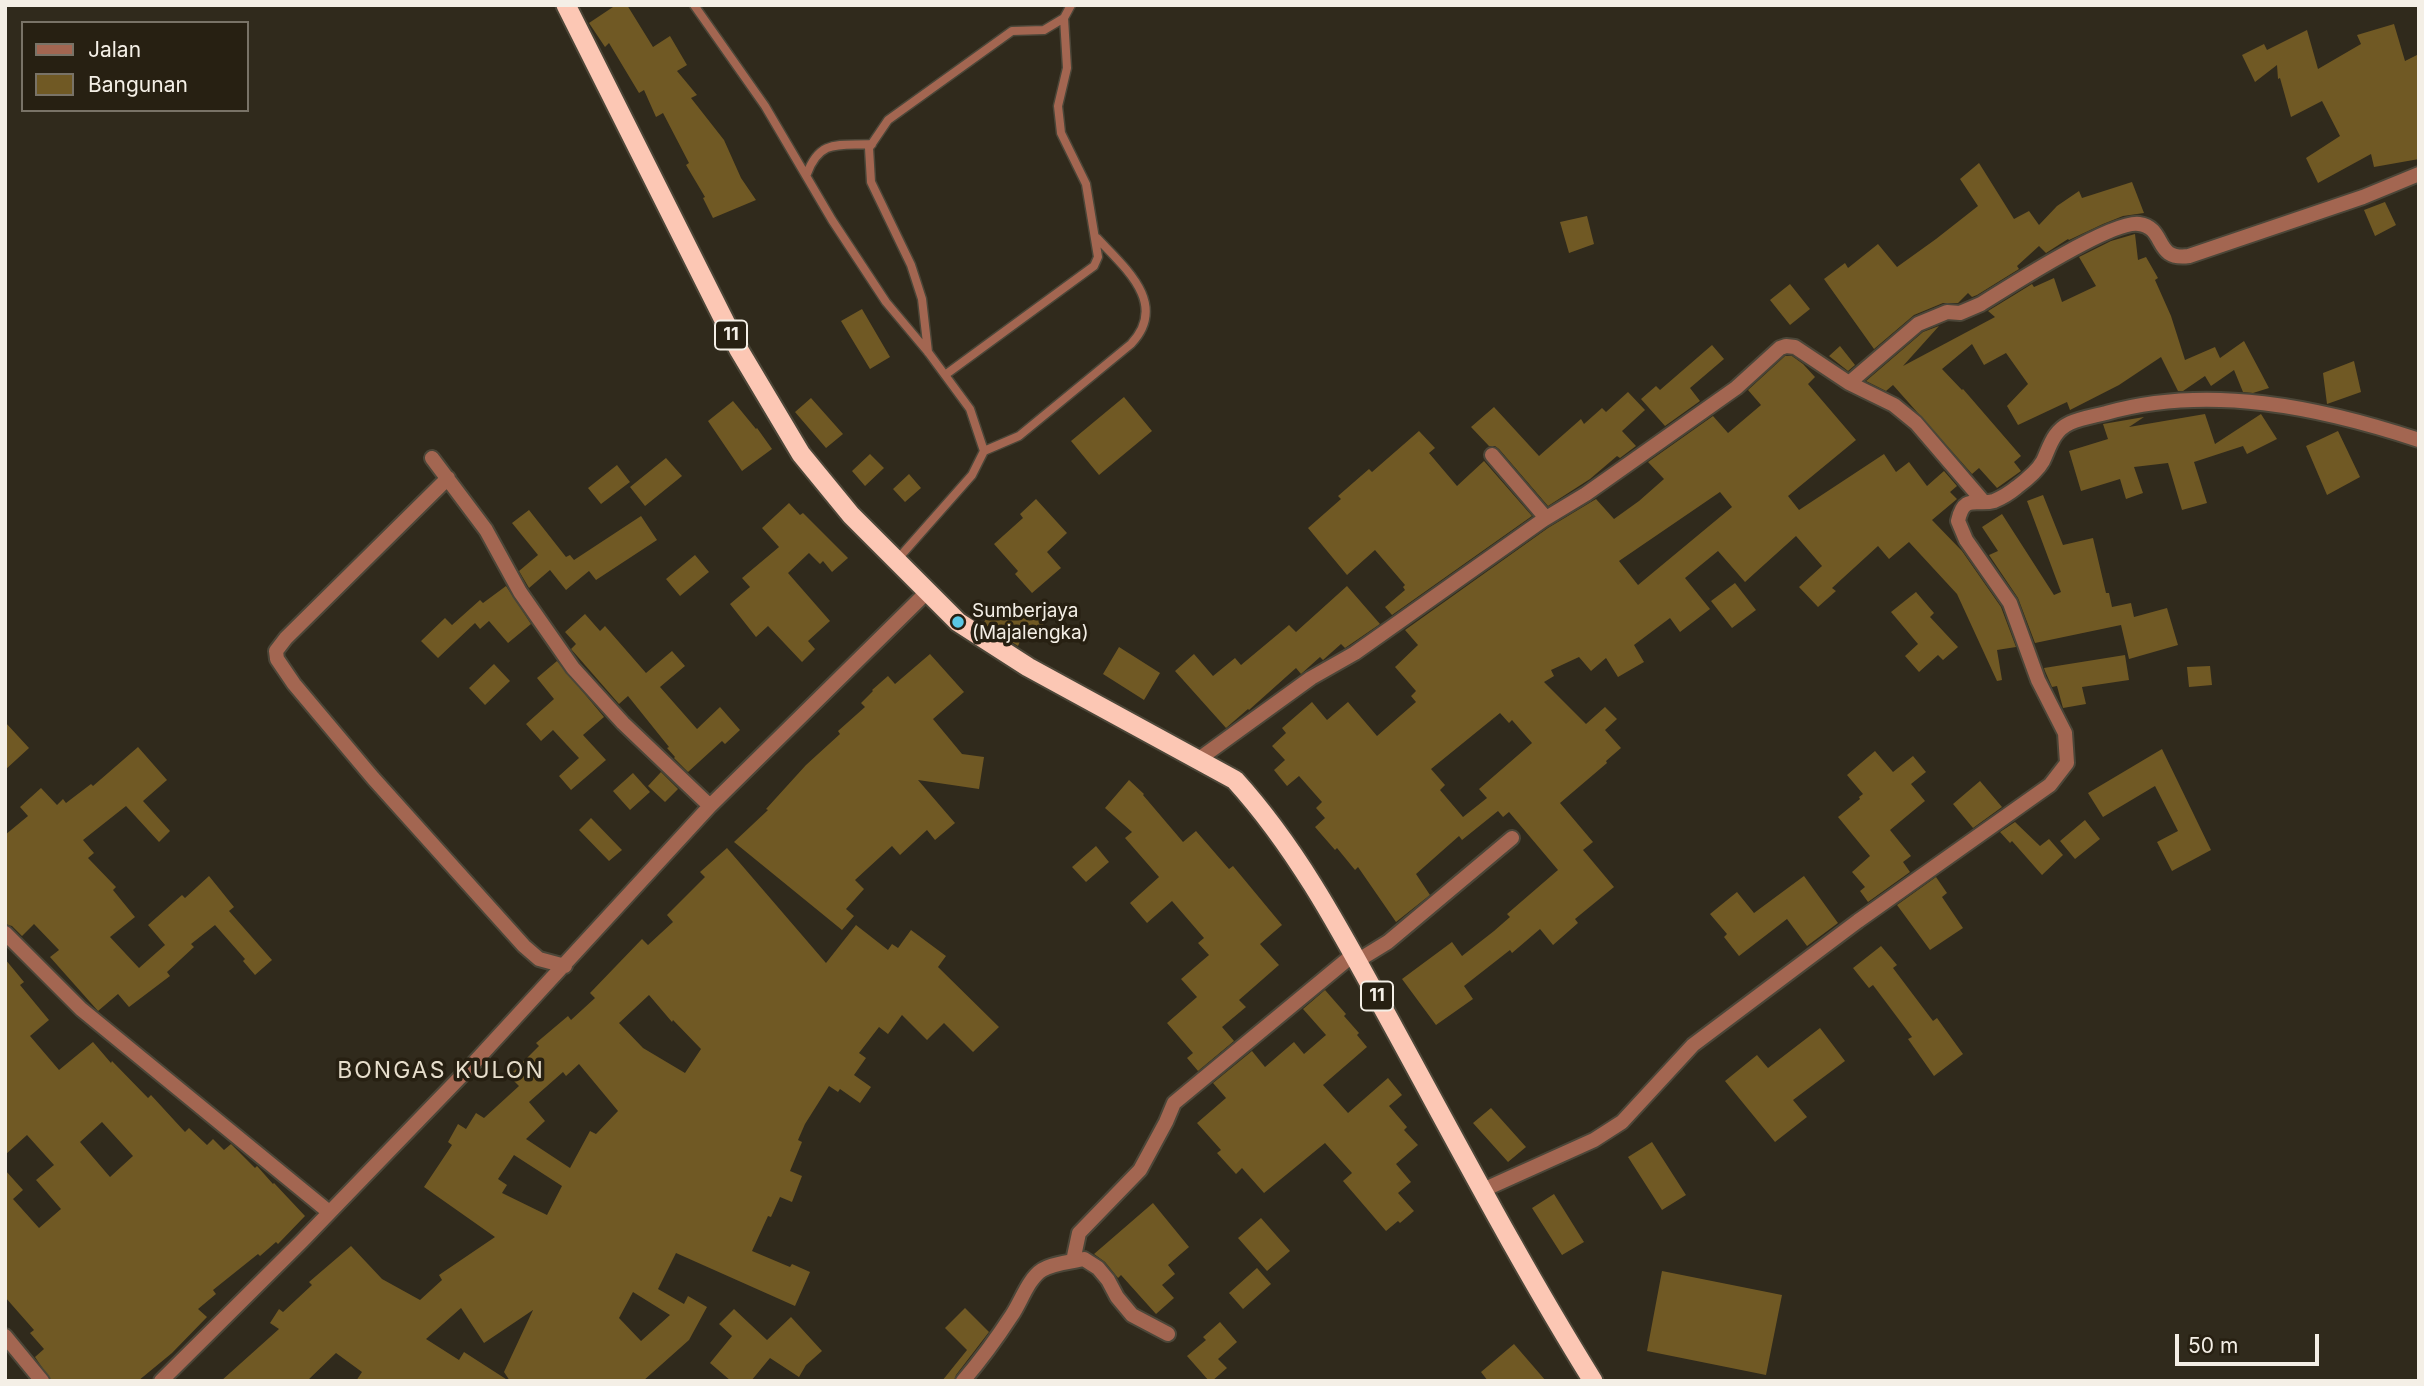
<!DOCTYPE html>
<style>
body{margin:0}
#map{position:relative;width:2424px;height:1386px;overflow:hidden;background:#302a1c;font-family:Inter,sans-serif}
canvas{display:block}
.frame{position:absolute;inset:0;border:7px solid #f4efe6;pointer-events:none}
.legend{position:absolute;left:21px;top:21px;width:228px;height:91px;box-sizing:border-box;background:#272012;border:2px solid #797367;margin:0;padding:9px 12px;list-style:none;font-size:21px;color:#f4efe6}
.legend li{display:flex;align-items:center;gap:14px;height:35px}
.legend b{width:35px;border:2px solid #797367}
.scale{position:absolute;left:2175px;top:1334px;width:144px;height:32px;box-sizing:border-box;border:4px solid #f4efe6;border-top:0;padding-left:9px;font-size:21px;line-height:24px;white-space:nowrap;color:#f4efe6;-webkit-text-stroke:5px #272012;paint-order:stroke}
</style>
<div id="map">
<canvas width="2424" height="1386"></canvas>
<div class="frame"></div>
<ul class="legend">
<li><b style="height:9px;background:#a36651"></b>Jalan</li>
<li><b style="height:19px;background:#705924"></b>Bangunan</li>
</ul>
<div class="scale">50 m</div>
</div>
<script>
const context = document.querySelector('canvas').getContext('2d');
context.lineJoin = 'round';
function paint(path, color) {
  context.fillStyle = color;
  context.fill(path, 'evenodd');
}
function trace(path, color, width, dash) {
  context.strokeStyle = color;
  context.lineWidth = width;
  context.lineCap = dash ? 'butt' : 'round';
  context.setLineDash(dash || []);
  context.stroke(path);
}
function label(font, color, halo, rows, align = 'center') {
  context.font = font + ' Inter,sans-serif';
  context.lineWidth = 7;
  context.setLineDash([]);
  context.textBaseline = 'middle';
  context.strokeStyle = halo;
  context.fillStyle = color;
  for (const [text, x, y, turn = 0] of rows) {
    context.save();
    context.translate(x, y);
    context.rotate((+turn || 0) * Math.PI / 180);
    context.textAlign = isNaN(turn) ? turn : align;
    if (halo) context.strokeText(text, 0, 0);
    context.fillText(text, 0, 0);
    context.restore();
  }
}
paint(new Path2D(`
 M616,5H627L653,47L670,36L687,65L677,71L697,95L691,98L724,140L741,178L756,200L713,218L703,198L705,197L686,165L689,163L663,113L656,117L644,90L639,93L609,43L605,47L589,23Z
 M2394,24L2405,61L2419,54V159L2374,167L2371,154L2318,183L2306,158L2340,136L2322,101L2291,117L2280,78L2278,79L2277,65L2255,82L2242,55L2264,44L2267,50L2307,30L2318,69L2361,44L2357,35Z
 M1979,163L2014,219L2029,211L2039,225L2057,206L2079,191L2082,198L2132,182L2144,213L2123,216L2103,224L2069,240L2068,239L2046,253L2039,246L2017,266L2019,269L1977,295L1972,297L1968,293L1958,303H1943L1914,315L1874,349L1824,279L1845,263L1848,268L1878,244L1897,267L1936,239L1978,206L1960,179Z
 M2385,202L2396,225L2375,236L2364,210Z
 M1587,216L1594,244L1569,253L1560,222Z
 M2135,234L2138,260L2146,257L2158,278L2155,280L2171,316L2185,360L2215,347L2220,358L2244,341L2269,388L2253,393L2243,392L2234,370L2211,386L2205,376L2183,391H2178L2161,357L2119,385L2070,410L2067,402L2018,425L2007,406L2028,384L2006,353L1984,365L1972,344L1942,369L1962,390L1963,389L2021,456L2014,462L2021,471L1997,488L1979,468L1972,474L1893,385L1886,391L1866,381L1923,332L1939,326L1903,366L1995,317L1988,311L2032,284L2034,287L2054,278L2062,302L2096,286L2079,257L2111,241Z
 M1790,284L1810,309L1790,325L1770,300Z
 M862,309L890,357L870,369L841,321Z
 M1712,345L1724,359L1690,388L1700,401L1665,426L1641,399L1656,386L1660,390Z
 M1840,346L1855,365L1848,371L1829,356Z
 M1785,356H1792L1803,364L1815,377L1808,384L1856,440L1788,496L1799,510L1884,454L1896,472L1909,462L1927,486L1944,471L1957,486L1950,492L1957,499L1932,520L1962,551L2001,607L2016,647L1997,650L2002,680L1997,681L1957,594L1909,542L1889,559L1878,546L1832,588L1836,591L1818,607L1799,587L1822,566L1796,536L1745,582L1718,551L1685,578L1710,609L1680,632L1670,618L1634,645L1644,662L1618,677L1606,658L1591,671L1579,657L1551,670L1554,676L1544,682L1586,724L1605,707L1617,719L1605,730L1621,748L1606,761L1607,763L1560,803L1593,842L1583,850L1614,887L1575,919L1578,923L1553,945L1540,929L1512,953L1510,950L1464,986L1473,999L1436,1025L1402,979L1452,942L1462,956L1494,931L1510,917L1507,914L1558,870L1509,812L1503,817L1498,811L1462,840L1459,836L1416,874L1430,895L1396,922L1358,867L1355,870L1337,848L1335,850L1315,827L1325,818L1316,808L1322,802L1299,776L1287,786L1274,770L1285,760L1272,746L1286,733L1282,728L1312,702L1327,720L1348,702L1377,736L1416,702L1411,696L1416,691L1395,667L1418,645L1405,630L1548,528L1596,499L1614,519L1639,501L1664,479L1648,462L1713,416L1728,433L1761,405L1748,390ZM1720,492L1732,507L1638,585L1619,561ZM1500,713L1509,723L1512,720L1532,743L1479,789L1487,798L1463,817L1440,790L1445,785L1431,769Z
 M2354,361L2361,392L2327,404L2323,373Z
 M1628,392L1645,410L1622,431L1636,446L1620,458L1617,456L1590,479L1548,506L1499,449L1495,446H1489L1471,427L1494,407L1539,456L1581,419L1584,424L1602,408L1606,412Z
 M1124,397L1152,431L1099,475L1071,441Z
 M811,398L843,434L826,448L795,412Z
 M733,401L756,429L757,428L772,449L742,471L708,421Z
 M2205,414L2215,444L2261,414L2277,439L2247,454L2243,446L2194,462L2207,503L2182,510L2168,463L2134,467L2143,493L2126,499L2120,479L2081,491L2069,451L2108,439L2103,424L2144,417L2129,427Z
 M1419,431L1435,448L1429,453L1457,486L1484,461L1532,516L1392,615L1385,607L1405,590L1403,587L1405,585L1375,550L1347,575L1308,528L1341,499L1338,496L1369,469L1372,472Z
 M2338,431L2360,477L2327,495L2306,446Z
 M870,454L884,468L865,486L852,471Z
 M666,458L682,476L645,506L630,487Z
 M617,465L630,482L601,504L588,488Z
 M909,474L921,488L905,502L893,489Z
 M2043,495L2063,545L2093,538L2106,593H2109L2112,607L2131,603L2134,617L2167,608L2178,645L2129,659L2121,625L2035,643L2018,598L1989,555L1998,551L1982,527L2002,514L2054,595L2061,592L2027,501Z
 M1036,499L1067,533L1047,552L1061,568L1032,593L1015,574L1018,571L994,544L1023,518L1020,514Z
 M789,503L800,515L803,513L848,558L832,572L823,561L820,564L809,553L788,573L830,621L808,641L815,649L802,662L768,626L756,637L730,604L750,587L742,578L779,547L762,528Z
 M529,510L566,557L570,555L574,560L641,516L657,540L596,580L589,571L566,590L550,570L529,588L519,571L538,555L512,523Z
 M695,555L709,572L680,596L666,579Z
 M1735,583L1756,610L1732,628L1711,601Z
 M506,586L531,624L508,643L489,621L480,629L475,623L438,658L421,641L445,618L452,625L480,600L483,603Z
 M1347,586L1380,624L1345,648L1341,644L1323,660L1320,657L1301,674L1296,668L1249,710L1248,709L1226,728L1175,671L1194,654L1213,676L1235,658L1241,665L1289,625L1296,632Z
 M1916,592L1934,613L1930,617L1958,647L1943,660L1938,655L1919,672L1905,656L1918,644L1891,612Z
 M994,604L1010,612L1013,605L1045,621L1037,638L1024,632L1018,646L983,624Z
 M585,614L600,631L605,626L646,673L672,651L685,666L660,687L697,729L720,707L740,730L725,744L722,741L688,772L674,758L675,757L667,748L669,747L628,696L619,704L571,649L576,644L565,632Z
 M1119,647L1160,673L1144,700L1103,674Z
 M930,654L964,692L933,719L962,754L984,757L979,789L918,780L955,823L935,840L927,830L900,855L892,846L855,880L864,889L846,909L854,916L842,930L734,842L768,810L766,809L806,765L840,734L838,731L865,707L861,703L873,691L872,690L888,676L895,684Z
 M2125,655L2129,680L2082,687L2086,704L2063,708L2057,686L2052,687L2045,671L2044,668Z
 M557,661L604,717L583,735L606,760L571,790L559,776L579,758L553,730L541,741L526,724L554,699L537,678Z
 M494,664L510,681L485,705L469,688Z
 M2210,666L2212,685L2189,687L2187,667Z
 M5,722L29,748L5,770Z
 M138,747L167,780L143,801L170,831L159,842L126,806L83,840L94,853L88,858L116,887L113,890L135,917L110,937L139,968L165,945L148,925L182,895L185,898L209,876L234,907L229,911L272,960L255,975L243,961L245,959L215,925L191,944L194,947L167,972L170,976L129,1007L118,994L98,1011L50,957L59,950L34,924L22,936L12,926L5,924V835L28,816L20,807L41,788L57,805L63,799L66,803L91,784L93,786Z
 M2162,749L2211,850L2172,871L2157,842L2178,831L2155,786L2103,817L2088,793Z
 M1875,751L1893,772L1913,756L1926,772L1911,784L1925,801L1890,830L1911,856L1903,862L1910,872L1868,902L1860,891L1865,887L1852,872L1870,856L1838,817L1860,799L1859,797L1863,794L1847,775Z
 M661,772L678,789L665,802L648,786Z
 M633,773L650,792L630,810L613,791Z
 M1129,780L1144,794L1143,795L1183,842L1196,831L1229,869L1233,866L1282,925L1260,944L1279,965L1239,1000L1246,1007L1222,1027L1234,1041L1198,1071L1187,1058L1193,1053L1167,1023L1197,997L1181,979L1209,955L1198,943L1204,938L1172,901L1147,923L1130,903L1159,877L1125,838L1132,832L1105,808Z
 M1980,781L2002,807L1973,828L1953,804Z
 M591,818L622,850L609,861L579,830Z
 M2085,820L2100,839L2075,859L2060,841Z
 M2015,822L2040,846L2049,839L2063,855L2042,875L2012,841L2010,843L2000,832Z
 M1096,846L1109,862L1086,882L1072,867Z
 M727,848L826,963L856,925L888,950L892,944L898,948L911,930L946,956L938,967L999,1027L973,1052L944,1023L927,1040L902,1015L888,1034L879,1027L859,1053L866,1058L854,1075L871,1087L860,1103L840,1089L838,1092L829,1086L805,1124L798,1140L802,1142L790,1171L802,1176L792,1202L780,1197L771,1217L768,1216L752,1251L790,1267L792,1264L810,1272L795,1306L676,1253L658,1289L684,1304L688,1296L707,1307L689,1340L643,1381H510L504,1372L533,1310L484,1343L461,1308L426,1339L459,1360L464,1352L509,1381H356L362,1372L336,1353L307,1381H221L279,1329L270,1323L279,1309L283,1312L312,1285L309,1282L351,1246L382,1279L420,1300L442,1280L439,1275L495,1237L424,1187L452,1145L448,1142L458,1124L466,1129L476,1113L484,1118L519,1086L509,1076L539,1046L536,1043L568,1016L571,1020L595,998L590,993L642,939L648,945L673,922L667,915L705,877L700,872ZM649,995L672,1022L673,1020L701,1049L685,1073L643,1048L619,1023ZM579,1064L618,1111L596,1134L590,1131L570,1168L526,1139L545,1121L529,1102L563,1072L566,1076ZM514,1155L562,1186L547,1215L502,1193L507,1185L498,1179ZM633,1292L670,1315L641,1341L619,1318Z
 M1804,876L1838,923L1807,946L1787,919L1739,956L1724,937L1727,934L1710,914L1737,892L1754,913Z
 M1936,877L1947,893L1942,897L1963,928L1930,950L1897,905Z
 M1881,946L1897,965L1893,968L1933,1021L1937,1018L1963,1054L1934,1076L1908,1039L1912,1037L1873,985L1869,988L1853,968Z
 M5,959L24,982L20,985L49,1020L30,1036L59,1070L93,1042L111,1063L112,1061L148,1098L151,1095L185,1132L189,1128L207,1145L213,1139L224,1150L231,1144L255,1168L257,1166L273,1184L274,1183L305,1216L278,1244L276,1242L260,1256L258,1254L213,1290L216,1294L198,1309L207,1317L172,1353L138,1381H51L35,1357L44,1349L30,1333L34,1330L5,1297V1170L23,1190L13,1199L39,1228L61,1209L36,1180L54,1165L27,1135L5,1155ZM102,1122L133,1156L110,1177L80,1142Z
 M1325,990L1346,1014L1344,1016L1359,1033L1357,1035L1367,1047L1323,1085L1348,1113L1388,1078L1402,1095L1389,1106L1407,1127L1404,1130L1418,1145L1396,1164L1411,1182L1398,1193L1414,1211L1400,1223L1398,1221L1386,1231L1343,1181L1352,1173L1325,1143L1264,1193L1242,1168L1236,1174L1217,1153L1221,1150L1197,1123L1226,1098L1213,1083L1252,1051L1265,1067L1294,1042L1304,1054L1326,1035L1303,1009Z
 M1820,1028L1845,1061L1793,1100L1807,1117L1775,1142L1725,1081L1757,1055L1768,1068Z
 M1491,1108L1526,1147L1508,1162L1473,1123Z
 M1652,1142L1686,1195L1662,1210L1628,1157Z
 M1554,1194L1584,1242L1562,1255L1532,1208Z
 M1153,1203L1189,1247L1168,1265L1175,1274L1162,1285L1174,1298L1156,1314L1121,1275L1118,1278L1105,1262L1094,1254Z
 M1261,1218L1290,1251L1267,1271L1238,1238Z
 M1257,1268L1271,1284L1243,1309L1229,1293Z
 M1662,1271L1782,1295L1766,1375L1647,1351Z
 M965,1308L989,1332L956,1375L954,1381H942L967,1350L945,1328Z
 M734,1309L767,1340L791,1317L822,1351L806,1365L799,1377L770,1358L751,1381H731L710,1363L732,1336L719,1324Z
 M1220,1322L1237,1342L1218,1359L1227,1368L1212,1381H1209L1187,1356L1206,1340L1203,1337Z
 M1514,1344L1546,1381H1488L1481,1372Z`), '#705924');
const service = new Path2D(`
 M694,5L765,106L832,220L886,302L928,352L970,409L984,451L972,475L896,561
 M807,174C820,138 840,146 872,144
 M928,352L922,299L911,265L871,182L869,148L888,120L1012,31L1044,30L1064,18L1071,5
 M945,375L1094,266L1098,257L1086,184L1061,133L1058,106L1067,68L1064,18
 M984,451L1019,436L1131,344C1169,304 1125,268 1097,238`);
const minor = new Path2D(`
 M1849,383L1918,324L1947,312L1960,313L1981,304C2008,287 2113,220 2139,224C2167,228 2153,261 2189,256L2363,197L2419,174
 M1492,455L1546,518
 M432,458L486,530L520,592L573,668L623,723L710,806
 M448,478L286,638L276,651L277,659L294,684L373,778L524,946L539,959L565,966
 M1199,759L1311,678L1355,653L1543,520L1586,494L1736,388L1780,348L1786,346L1795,347L1849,383L1894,405L1916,423L1982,500
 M5,933L81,1009L329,1212
 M1357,961L1388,942L1512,838
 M1483,1190L1594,1140L1622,1122L1693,1045L1858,921L2050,785L2067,763L2065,733L2038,680L2010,603L1966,540L1958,521C1964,493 1977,506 1994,501C2001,498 2011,492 2017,487C2025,481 2038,470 2043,461C2050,446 2053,431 2070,423C2081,418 2094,416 2106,413C2209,384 2319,407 2419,440
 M1073,1261L1079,1233L1140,1170L1166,1122L1174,1103L1354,954
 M5,1336L42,1381
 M161,1381L302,1241L471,1066L710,806L927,592
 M963,1381C981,1360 997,1338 1012,1315C1021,1302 1028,1279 1042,1270C1053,1263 1071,1262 1084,1259L1098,1268L1108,1280L1117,1297L1132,1315L1168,1334`);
const trunk = new Path2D(`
 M566,5L739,350L801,454L851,515L958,622L1028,667L1235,780C1302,854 1347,943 1395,1030C1459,1147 1522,1267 1593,1381`);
trace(service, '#4b4638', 11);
trace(minor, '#4b4638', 18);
trace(trunk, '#4b4638', 23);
trace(service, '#a36651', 8);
trace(minor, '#a36651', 14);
trace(trunk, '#fcc7b4', 19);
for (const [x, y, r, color] of [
 [958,622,7,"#59c8e5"]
]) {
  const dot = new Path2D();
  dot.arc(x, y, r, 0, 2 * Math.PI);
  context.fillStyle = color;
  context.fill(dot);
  trace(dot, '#272012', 2.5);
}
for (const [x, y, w] of [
 [731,335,32],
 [1377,996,32]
]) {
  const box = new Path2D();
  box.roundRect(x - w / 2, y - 14.5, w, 29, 5);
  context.fillStyle = '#272012';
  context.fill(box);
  trace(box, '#f4efe6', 2);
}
label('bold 18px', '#f4efe6', null, [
 ["11",731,335],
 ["11",1377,996]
]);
label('19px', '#f4efe6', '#272012', [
 ["Sumberjaya",972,611],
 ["(Majalengka)",972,633]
], 'left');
context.letterSpacing = '2px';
label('23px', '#e7decc', '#272012', [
 ["BONGAS KULON",441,1071]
]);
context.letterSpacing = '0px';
</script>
